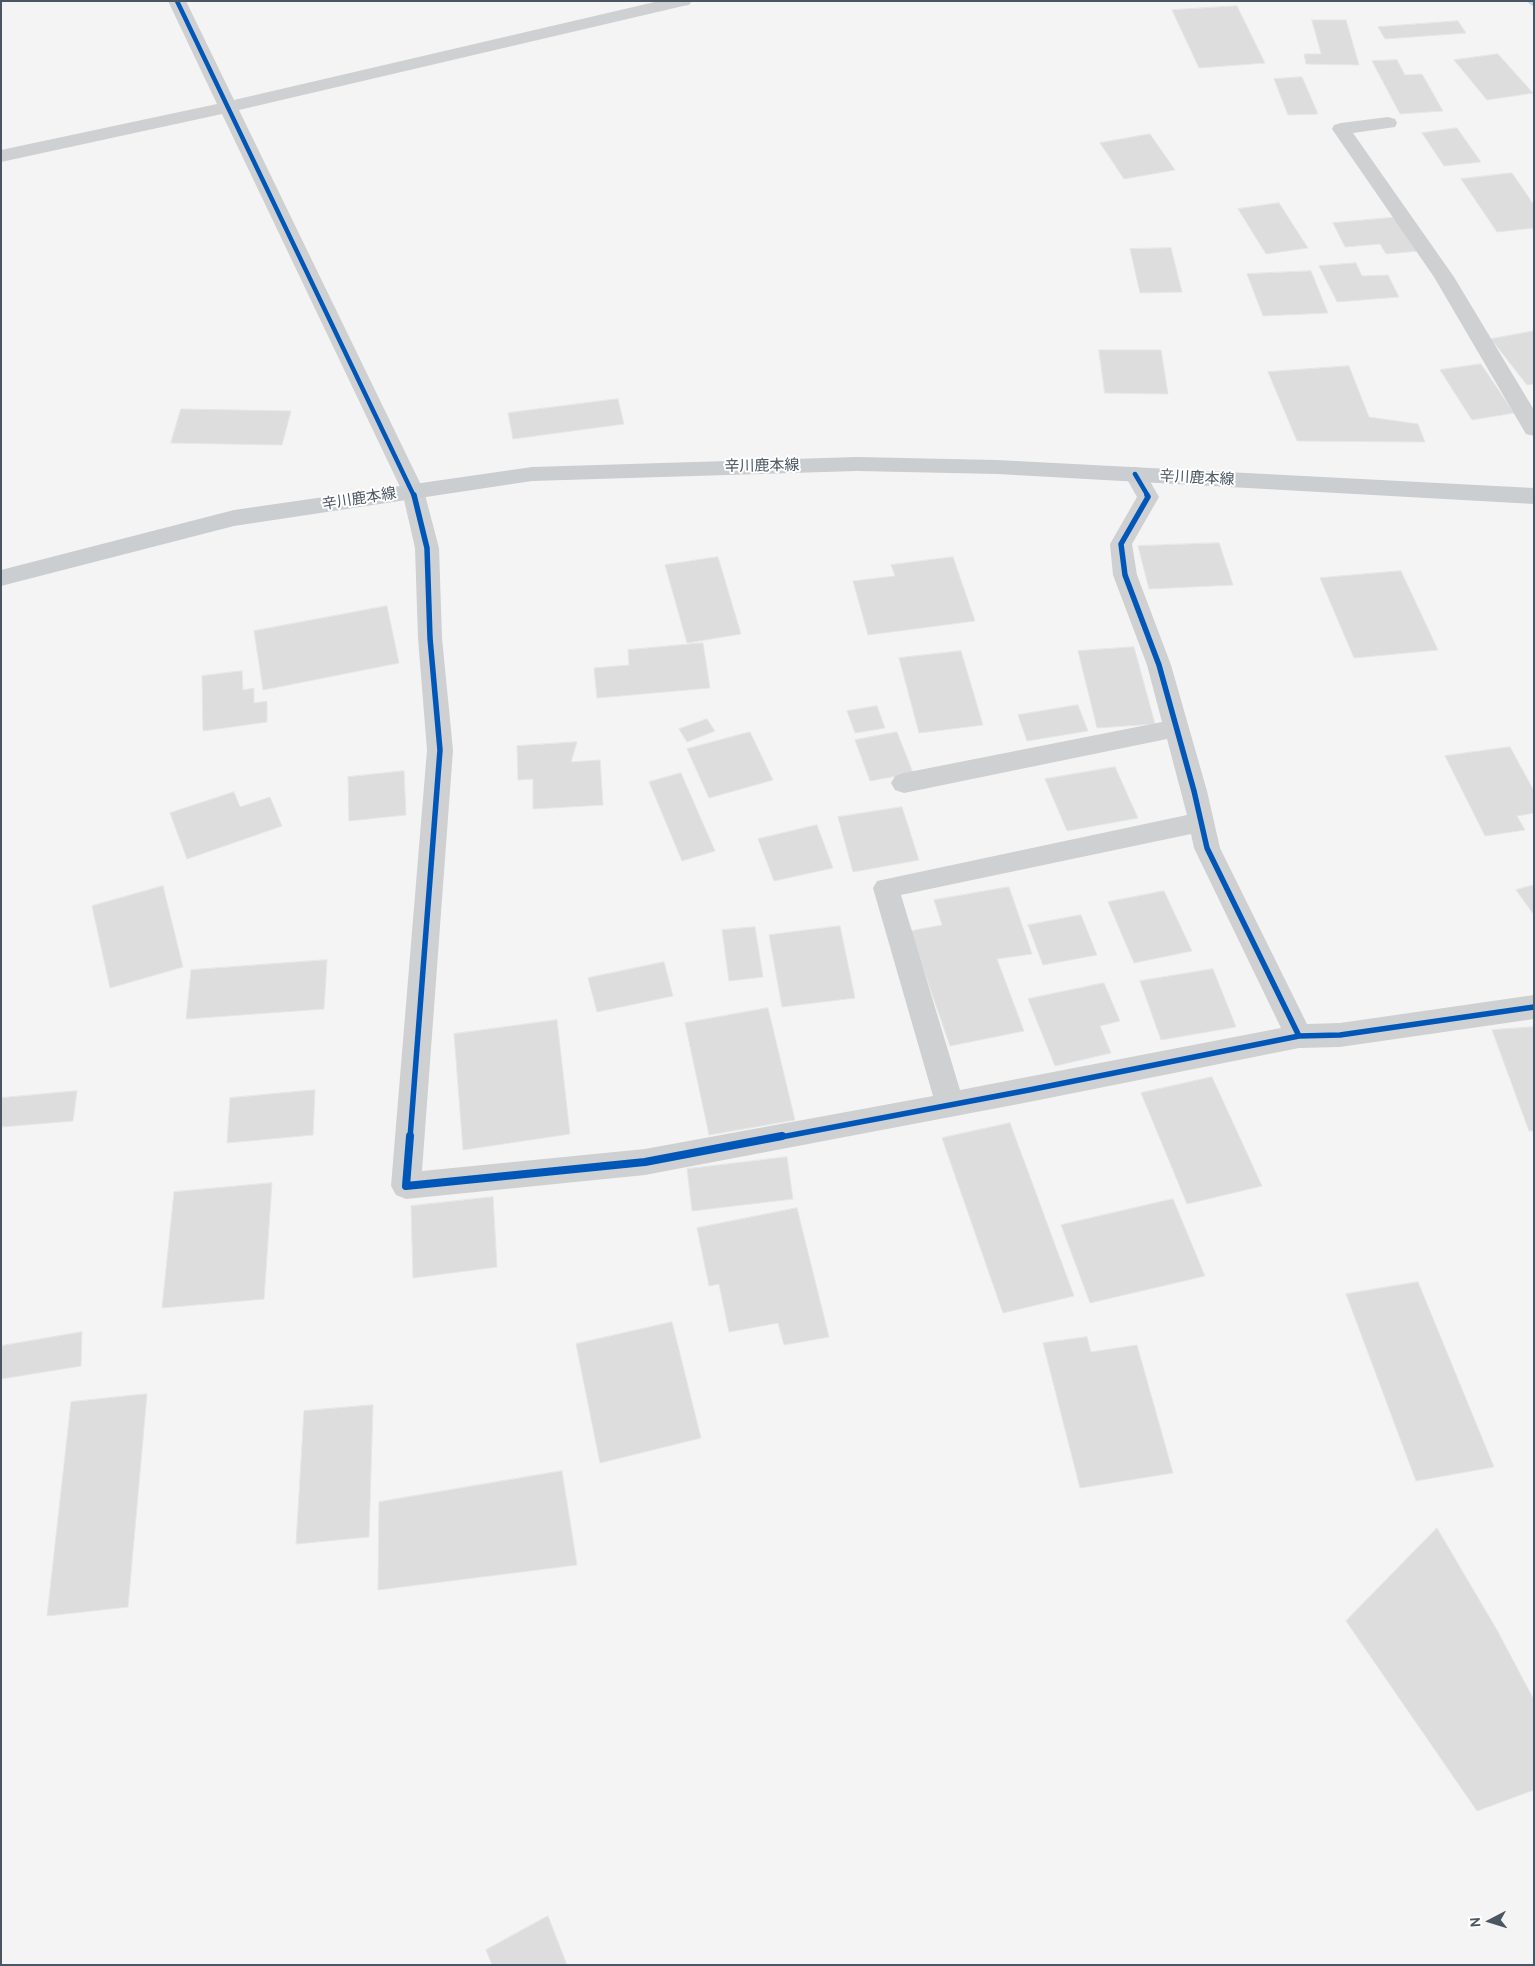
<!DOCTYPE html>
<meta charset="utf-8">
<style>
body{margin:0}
#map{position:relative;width:1535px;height:1966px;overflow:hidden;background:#f4f4f4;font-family:Cabin,sans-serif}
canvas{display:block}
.frame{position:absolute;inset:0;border:2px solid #4a5661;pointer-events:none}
.north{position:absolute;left:1465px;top:1896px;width:50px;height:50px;-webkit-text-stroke:4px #fff;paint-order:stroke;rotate:265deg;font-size:14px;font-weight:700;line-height:20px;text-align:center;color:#4a5661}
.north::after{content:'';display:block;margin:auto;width:18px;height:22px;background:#4a5661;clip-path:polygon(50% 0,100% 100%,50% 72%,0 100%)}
</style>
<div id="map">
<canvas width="1535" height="1966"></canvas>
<div class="frame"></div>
<div class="north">N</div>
</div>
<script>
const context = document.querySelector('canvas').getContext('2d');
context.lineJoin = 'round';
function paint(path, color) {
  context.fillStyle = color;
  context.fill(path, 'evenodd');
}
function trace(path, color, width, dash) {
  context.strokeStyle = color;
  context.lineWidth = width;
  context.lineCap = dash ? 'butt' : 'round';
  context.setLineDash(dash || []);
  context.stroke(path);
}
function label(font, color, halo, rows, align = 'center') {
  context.font = font + ' Cabin,"Noto Sans JP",sans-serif';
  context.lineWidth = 4;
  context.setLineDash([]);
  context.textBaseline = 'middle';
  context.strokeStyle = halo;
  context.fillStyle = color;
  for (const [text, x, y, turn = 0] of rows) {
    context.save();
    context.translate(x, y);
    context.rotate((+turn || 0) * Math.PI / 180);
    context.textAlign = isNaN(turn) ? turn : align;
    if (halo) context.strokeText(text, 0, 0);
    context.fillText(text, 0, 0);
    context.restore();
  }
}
paint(new Path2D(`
 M1526,1H1534V7Z`), '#aee2f0');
const building = new Path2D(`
 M1237,6L1265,63L1199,68L1172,10Z
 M1312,20H1346L1359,65L1306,64L1304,54H1321Z
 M1458,21L1466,33L1385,39L1378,27Z
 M1498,54L1533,93L1487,100L1454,60Z
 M1397,60L1405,75L1422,74L1443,111L1400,114L1372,61Z
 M1302,77L1318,114L1288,115L1274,79Z
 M1457,128L1481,162L1444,166L1422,133Z
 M1150,134L1175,170L1124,179L1100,143Z
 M1512,173L1534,205V228L1497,232L1461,179Z
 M1279,203L1308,248L1266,254L1238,209Z
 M1399,217L1419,251L1386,254L1380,244L1345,247L1333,223Z
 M1171,248L1182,292L1140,293L1130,249Z
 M1356,263L1362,276L1388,275L1399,297L1337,302L1319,266Z
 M1311,271L1328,313L1263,316L1247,274Z
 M1534,331V384L1527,385L1491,339Z
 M1099,350H1161L1168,394L1105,393Z
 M1481,364L1514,413L1472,420L1440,370Z
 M1349,366L1369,417L1418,424L1425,442L1297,441L1268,372Z
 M618,399L624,424L513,439L508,413Z
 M181,409L291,411L282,445L171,443Z
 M1219,543L1233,585L1149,589L1138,546Z
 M718,557L741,634L687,643L665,565Z
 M953,557L975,621L868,635L853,581L895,576L891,565Z
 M1401,571L1438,650L1354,658L1320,578Z
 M387,606L399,663L263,690L254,631Z
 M703,643L710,688L597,698L594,668L629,665L628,650Z
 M1134,647L1155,724L1097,728L1078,651Z
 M961,651L983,725L919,733L899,658Z
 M242,671L243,690L254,688V703L267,701V722L203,731L202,676Z
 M1078,705L1088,731L1027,741L1018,715Z
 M877,706L885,728L855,733L847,711Z
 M707,719L715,731L687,742L679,729Z
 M750,732L773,780L709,798L687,749Z
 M897,732L913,773L870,781L855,740Z
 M577,742L571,762L600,760L603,805L533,809V779L518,780L517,746Z
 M1510,747L1534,791V813L1517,816L1525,830L1485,836L1445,756Z
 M1115,767L1138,818L1067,831L1045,779Z
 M404,771L406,815L349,821L348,777Z
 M681,773L715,851L682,861L649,782Z
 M234,792L240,807L270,797L282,826L187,859L170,813Z
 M902,807L919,860L853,872L838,817Z
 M817,825L833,868L774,881L758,839Z
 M1534,885V915L1516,890Z
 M163,886L183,967L110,988L92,906Z
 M1009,887L1032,954L997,959L1024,1031L950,1046L910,931L942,925L934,900Z
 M1164,891L1192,951L1134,963L1108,902Z
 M1081,915L1097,955L1043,965L1028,925Z
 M840,926L855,998L782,1007L769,935Z
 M755,927L763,977L729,981L722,930Z
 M327,960L324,1009L186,1019L191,970Z
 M664,962L673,996L597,1012L588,978Z
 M1213,969L1236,1027L1161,1040L1140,981Z
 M1104,983L1120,1021L1100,1026L1111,1053L1055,1066L1028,999Z
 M768,1008L795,1120L709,1135L685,1023Z
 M557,1020L570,1134L463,1150L454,1034Z
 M1534,1027V1131H1529L1492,1030Z
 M1212,1077L1262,1186L1187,1204L1141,1093Z
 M315,1090L313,1135L227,1143L230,1098Z
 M77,1091L73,1121L1,1127V1098Z
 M1010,1123L1074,1296L1003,1313L942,1138Z
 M787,1157L793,1199L692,1211L687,1169Z
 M272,1183L264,1299L162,1308L174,1192Z
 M493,1197L497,1267L413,1278L411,1206Z
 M1173,1199L1205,1276L1090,1303L1061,1225Z
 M797,1208L829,1337L784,1345L778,1323L729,1332L719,1284L709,1286L697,1228Z
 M1418,1282L1494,1467L1416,1481L1346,1294Z
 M672,1322L701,1438L600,1463L576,1344Z
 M82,1332L81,1366L1,1379V1346Z
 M1087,1337L1091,1352L1137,1345L1173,1473L1080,1488L1043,1343Z
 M147,1394L128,1607L47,1616L71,1402Z
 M373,1405L369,1537L296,1544L304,1411Z
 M562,1471L577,1565L378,1590L379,1502Z
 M1437,1528L1497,1630L1534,1700V1790L1477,1811L1346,1621Z
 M548,1916L567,1965H492L486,1950Z`);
paint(building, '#ddddde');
trace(building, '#e5e6e7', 1);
paint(new Path2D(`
 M168,1H186L234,100L659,1H692L689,5L683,6L239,110L424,491L439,548L442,638L453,750L422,1171L645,1149L933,1096L873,888L877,881L1187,815L1167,739L904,793L895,790L891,783L895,776L904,773L1162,722L1147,665L1113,575L1110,544L1137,497L1124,474L1127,469L1135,467L1143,469L1159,497L1132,544L1137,575L1171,665L1207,791L1220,848L1307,1024L1340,1023L1534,995V1019L1340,1047L1299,1048L1029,1102L645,1175L406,1199L396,1195L391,1186L427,750L418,638L415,548L402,491L222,114L1,162V150L217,104ZM1191,834L1194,848L1281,1028L960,1090L901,895Z
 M1388,117L1395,119L1397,123L1395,127L1353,133L1454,277L1534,410V436L1526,434L1434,277L1332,129L1334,125L1341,123Z`), '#ced0d2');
paint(new Path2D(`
 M857,457L997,460L1534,488V504L997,474L857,471L532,481L234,526L1,586V570L234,510L532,467Z`), '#caced1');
trace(new Path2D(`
 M177,1L414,496
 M1135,474L1148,496`), '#0057b8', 4.5);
trace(new Path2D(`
 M1147,495L1148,497L1121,544L1125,575L1159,665L1194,791L1207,848L1299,1036
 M410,1138L440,750L430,638L427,548L414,495
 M776,1138L1029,1090L1299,1036L1340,1035L1534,1007`), '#0057b8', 5.5);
trace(new Path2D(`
 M410,1136L406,1186L645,1162L782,1136`), '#0057b8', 8);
label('15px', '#4a5661', '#fff', [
 ["辛川鹿本線",762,466,-1],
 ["辛川鹿本線",1197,478,3],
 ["辛川鹿本線",359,499,-9]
]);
</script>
